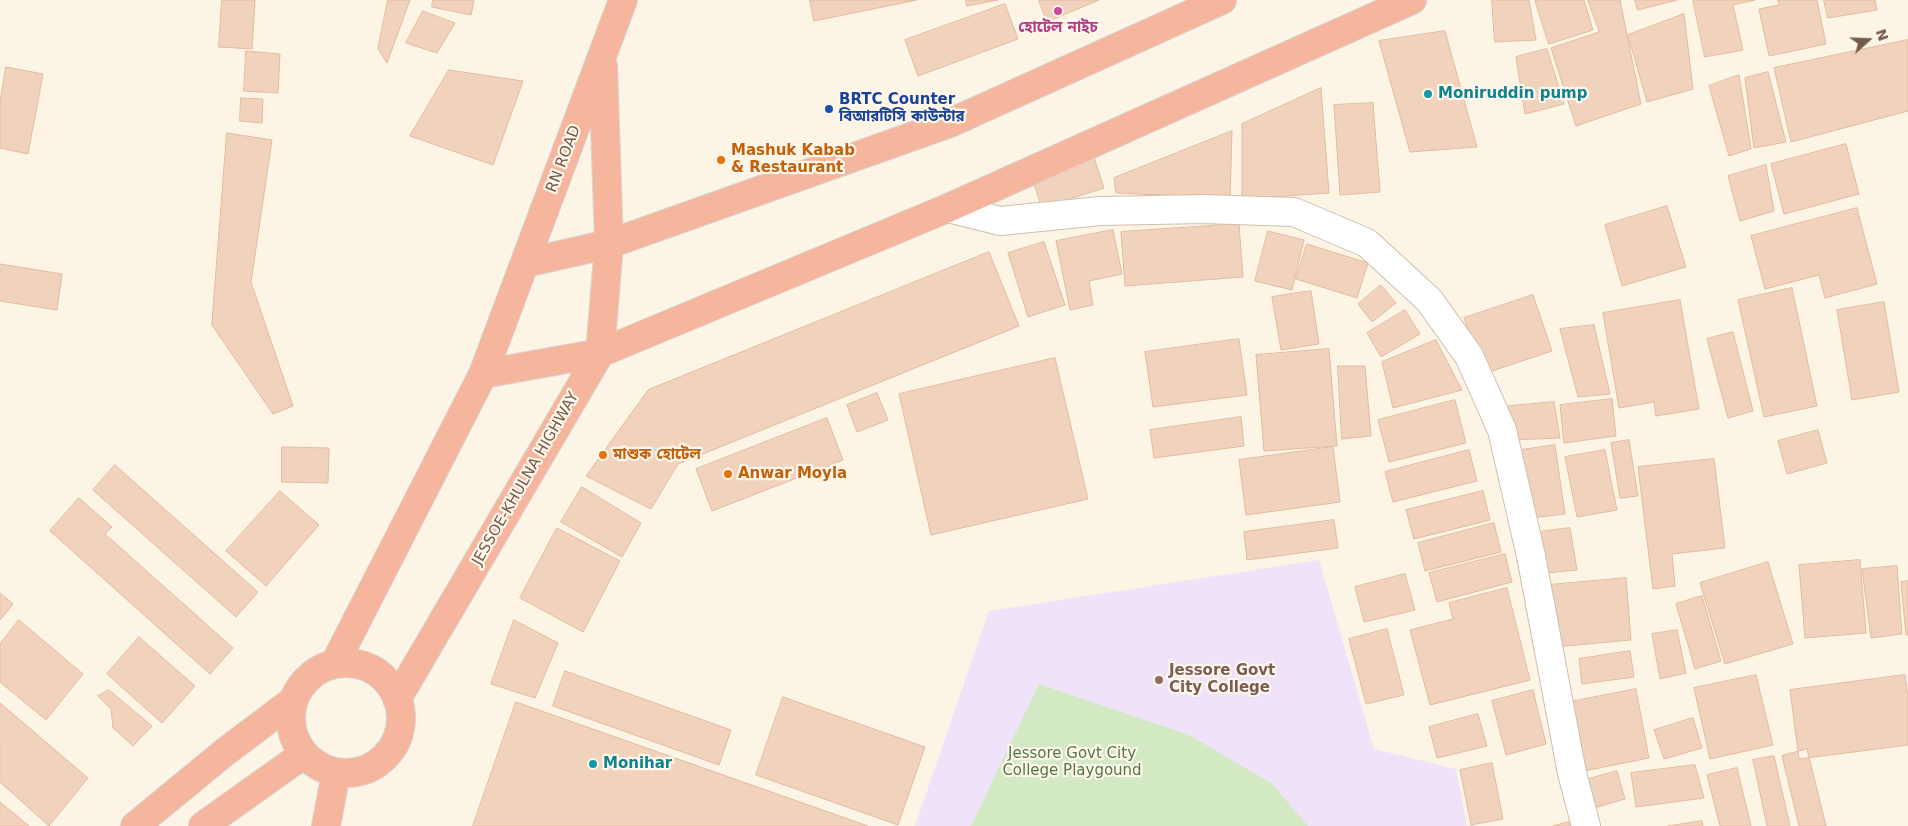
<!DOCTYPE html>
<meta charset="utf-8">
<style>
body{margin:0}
#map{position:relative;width:1908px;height:826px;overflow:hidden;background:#fcf4e5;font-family:"DejaVu Sans",sans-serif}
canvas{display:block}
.north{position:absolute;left:1843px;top:15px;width:50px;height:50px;-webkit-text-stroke:4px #fff7eb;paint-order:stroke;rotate:70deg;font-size:14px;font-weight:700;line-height:20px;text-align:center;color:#745b4b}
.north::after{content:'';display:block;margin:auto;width:18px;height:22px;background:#745b4b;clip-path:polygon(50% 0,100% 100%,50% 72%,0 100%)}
</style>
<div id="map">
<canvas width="1908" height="826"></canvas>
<div class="north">N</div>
</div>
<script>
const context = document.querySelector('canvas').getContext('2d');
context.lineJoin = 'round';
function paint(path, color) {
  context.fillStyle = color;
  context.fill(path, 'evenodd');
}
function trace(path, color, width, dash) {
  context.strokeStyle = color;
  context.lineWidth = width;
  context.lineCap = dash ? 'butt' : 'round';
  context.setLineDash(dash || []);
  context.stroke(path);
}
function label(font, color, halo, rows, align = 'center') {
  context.font = font + ' "DejaVu Sans","Noto Sans Bengali",sans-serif';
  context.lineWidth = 4.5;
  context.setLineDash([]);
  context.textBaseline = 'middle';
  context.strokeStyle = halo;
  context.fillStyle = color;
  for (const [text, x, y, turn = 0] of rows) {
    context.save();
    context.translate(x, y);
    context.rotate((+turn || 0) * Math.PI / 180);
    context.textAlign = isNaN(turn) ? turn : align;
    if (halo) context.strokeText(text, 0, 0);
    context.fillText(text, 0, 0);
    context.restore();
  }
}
paint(new Path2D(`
 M1319,560L1374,749L1456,769L1467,826H915L989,611Z`), '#f0e2f8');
paint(new Path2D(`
 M1039,684L1189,735L1271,783L1308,826H971Z`), '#d2e9c4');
const building = new Path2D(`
 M222,0H255L252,49L219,47Z
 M388,0H410L387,63L378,49Z
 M433,0H474L471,15L432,7Z
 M810,0H917L814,21Z
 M966,0H998L967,6Z
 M1039,0H1099L1047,22Z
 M1492,0H1529L1536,40L1495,42Z
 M1535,0H1584L1593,30L1549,44Z
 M1588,0H1620L1641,104L1576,126L1551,48L1599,32Z
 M1635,0H1677L1638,10Z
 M1693,0H1755L1733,5L1743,50L1705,57Z
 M1778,0H1817L1826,44L1769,56L1759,9L1779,5Z
 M1824,0H1875L1877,10L1828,18Z
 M1005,4L1018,39L918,76L905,40Z
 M423,11L455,23L437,53L406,43Z
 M1684,14L1693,89L1647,102L1628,35Z
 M1445,31L1477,147L1410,152L1379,41Z
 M1908,40V111L1791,142L1774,68Z
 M1547,49L1564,104L1525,114L1516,57Z
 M246,51L280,54L278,93L244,91Z
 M6,67L43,74L28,154L0,148V103Z
 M449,70L523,81L493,165L410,136Z
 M1768,72L1786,142L1754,148L1745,78Z
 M1739,75L1751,149L1729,156L1709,86Z
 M1321,88L1329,193L1242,199V124Z
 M241,98L263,99L262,123L240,121Z
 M1373,103L1380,192L1340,195L1334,105Z
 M1232,131L1230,198L1116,193L1114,178Z
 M227,133L272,140L251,282L293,406L273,414L212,325Z
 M1846,144L1859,194L1784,214L1771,164Z
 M1093,154L1104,188L1042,208L1031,175Z
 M1766,165L1774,211L1740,221L1728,176Z
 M1667,206L1686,267L1622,286L1605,225Z
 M1857,208L1877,284L1825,298L1819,275L1765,289L1751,236Z
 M1239,224L1243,277L1125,286L1121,232Z
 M1113,230L1122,274L1089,281L1093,305L1070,310L1056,241Z
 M1268,231L1304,240L1292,290L1255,281Z
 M1044,242L1065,305L1028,317L1008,253Z
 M1307,244L1368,263L1357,298L1296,279Z
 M989,252L1019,326L678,464L651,509L586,476L648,390Z
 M0,264L62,274L57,310L0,301Z
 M1381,285L1396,303L1372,322L1358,304Z
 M1792,288L1817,406L1764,417L1738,300Z
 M1311,291L1319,344L1281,350L1272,297Z
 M1533,295L1552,351L1483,374L1464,318Z
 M1680,300L1699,409L1656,416L1654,402L1619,408L1603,313Z
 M1884,302L1899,392L1852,400L1837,310Z
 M1405,310L1420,334L1381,357L1367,333Z
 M1594,325L1610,394L1578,397L1560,329Z
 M1733,332L1753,411L1728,418L1707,339Z
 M1239,339L1247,395L1153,407L1145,352Z
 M1436,340L1462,390L1393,408L1382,362Z
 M1329,349L1337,446L1264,451L1256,355Z
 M1055,358L1088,499L931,535L899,394Z
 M1338,366H1365L1371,436L1342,439Z
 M877,393L888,420L857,432L847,405Z
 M1612,399L1616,436L1564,443L1560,405Z
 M1455,400L1466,443L1389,462L1378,420Z
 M1554,402L1560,438L1510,440L1500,407Z
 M1241,417L1244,446L1154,458L1150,430Z
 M827,418L843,460L712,511L696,469Z
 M1818,430L1827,463L1787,474L1778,441Z
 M1629,440L1638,496L1620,498L1611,443Z
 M1555,445L1565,514L1531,518L1521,450Z
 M282,447L329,448L328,483L282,482Z
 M1333,447L1340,502L1246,515L1239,460Z
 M1469,450L1477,481L1393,502L1385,472Z
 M1605,450L1617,510L1577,517L1565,457Z
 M1714,459L1725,548L1672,554L1675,586L1653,589L1638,467Z
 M115,465L258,592L236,617L93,490Z
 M582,487L641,523L622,557L561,522Z
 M280,491L319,525L266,586L226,551Z
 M1483,491L1490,520L1414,539L1406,510Z
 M79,498L112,527L105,534L233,648L210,674L50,531Z
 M1334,520L1338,548L1247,560L1244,532Z
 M1494,523L1501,552L1425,571L1418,543Z
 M557,528L620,561L583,632L520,598Z
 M1570,528L1577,570L1538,574L1531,533Z
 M1505,554L1512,582L1437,602L1429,573Z
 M1860,560L1866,633L1805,638L1799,565Z
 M1768,562L1793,644L1725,664L1700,583Z
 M1897,566L1902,634L1871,638L1862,569Z
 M1405,574L1415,610L1364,622L1355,587Z
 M1626,578L1631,640L1555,647L1549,585Z
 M1908,581V635H1906L1901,582Z
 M1507,588L1530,680L1430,705L1410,630L1453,619L1449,603Z
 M0,593L13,604L0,620Z
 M1702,596L1721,661L1695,669L1676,604Z
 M19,620L83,674L46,720L0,682V644Z
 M514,620L558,643L535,698L491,684Z
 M1387,629L1404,695L1366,704L1349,639Z
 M1677,630L1686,673L1660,679L1652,634Z
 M139,637L195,686L162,723L107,674Z
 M1630,651L1634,677L1582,684L1579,659Z
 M565,671L731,730L719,765L553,706Z
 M1756,675L1773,745L1710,759L1694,688Z
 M1905,675L1908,697V745L1799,759L1790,690Z
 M1636,689L1649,758L1579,772L1565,703Z
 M109,690L152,726L133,746L113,728L111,709L98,696Z
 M1533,690L1546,744L1506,755L1492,701Z
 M783,697L925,747L898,825L756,775Z
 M516,702L868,826H473Z
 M0,703L88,778L49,826L0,782Z
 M1478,714L1487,746L1437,758L1429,727Z
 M1693,718L1702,748L1664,759L1654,730Z
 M1807,749L1826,826H1799L1782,756Z
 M1774,756L1790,826H1767L1753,760Z
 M1492,763L1503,819L1471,825L1460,770Z
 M1695,765L1704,798L1636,807L1631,773Z
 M1737,768L1751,826H1720L1707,775Z
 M1617,771L1625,799L1591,809L1582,781Z
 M0,802L29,826H0Z
 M1573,821L1575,826H1553Z
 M1702,821L1703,826H1668Z`);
paint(building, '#f1d3bd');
trace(building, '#e3ba9e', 1);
const minor = new Path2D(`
 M948,208L1000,221L1100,211L1204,209L1294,212L1367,243L1429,300L1469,356L1502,430L1531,556L1572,773L1586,826`);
const highway = new Path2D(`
 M525,263L609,244L950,123L1222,0
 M483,374L600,353L948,208L1412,0
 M335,663L483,374L623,0
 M291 718a55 55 0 1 1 110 0a55 55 0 1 1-110 0Z
 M397,699L600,353L609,244L603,66
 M135,826L225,752L294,700
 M203,826L304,754
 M326,826L336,773`);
trace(minor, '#cfbeaf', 30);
trace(highway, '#dbd4d0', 30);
trace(minor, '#fff', 28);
trace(highway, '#f5b69d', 28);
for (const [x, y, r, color] of [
 [1058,11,5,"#d1479c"],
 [1428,94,5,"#0f9aa8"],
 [829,109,5,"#1a4fb4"],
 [721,160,5,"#e8710a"],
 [603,455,5,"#e8710a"],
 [728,474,5,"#e8710a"],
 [1159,680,5,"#8d6e63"],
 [593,764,5,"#0f9aa8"]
]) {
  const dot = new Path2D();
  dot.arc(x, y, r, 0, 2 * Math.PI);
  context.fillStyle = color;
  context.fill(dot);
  trace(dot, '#fff7eb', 2);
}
label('bold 15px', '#b23c85', '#fff7eb', [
 ["হোটেল নাইচ",1058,28]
]);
label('bold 15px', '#0d838f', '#fff7eb', [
 ["Moniruddin pump",1438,94],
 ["Monihar",603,764]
], 'left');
label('bold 15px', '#164399', '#fff7eb', [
 ["BRTC Counter",839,100],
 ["বিআরটিসি কাউন্টার",839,117]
], 'left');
label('bold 15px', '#c56008', '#fff7eb', [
 ["Mashuk Kabab",731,151],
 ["& Restaurant",731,168],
 ["মাশুক হোটেল",613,455],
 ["Anwar Moyla",738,474]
], 'left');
label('15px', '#745b4b', '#fff7eb', [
 ["RN ROAD",564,159,-69],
 ["JESSOE-KHULNA HIGHWAY",526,479,-60]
]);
label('bold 15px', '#785e54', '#fff7eb', [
 ["Jessore Govt",1169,671],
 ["City College",1169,688]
], 'left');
label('15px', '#527942', '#fff7eb', [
 ["Jessore Govt City",1072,754],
 ["College Playgound",1072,771]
]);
</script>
